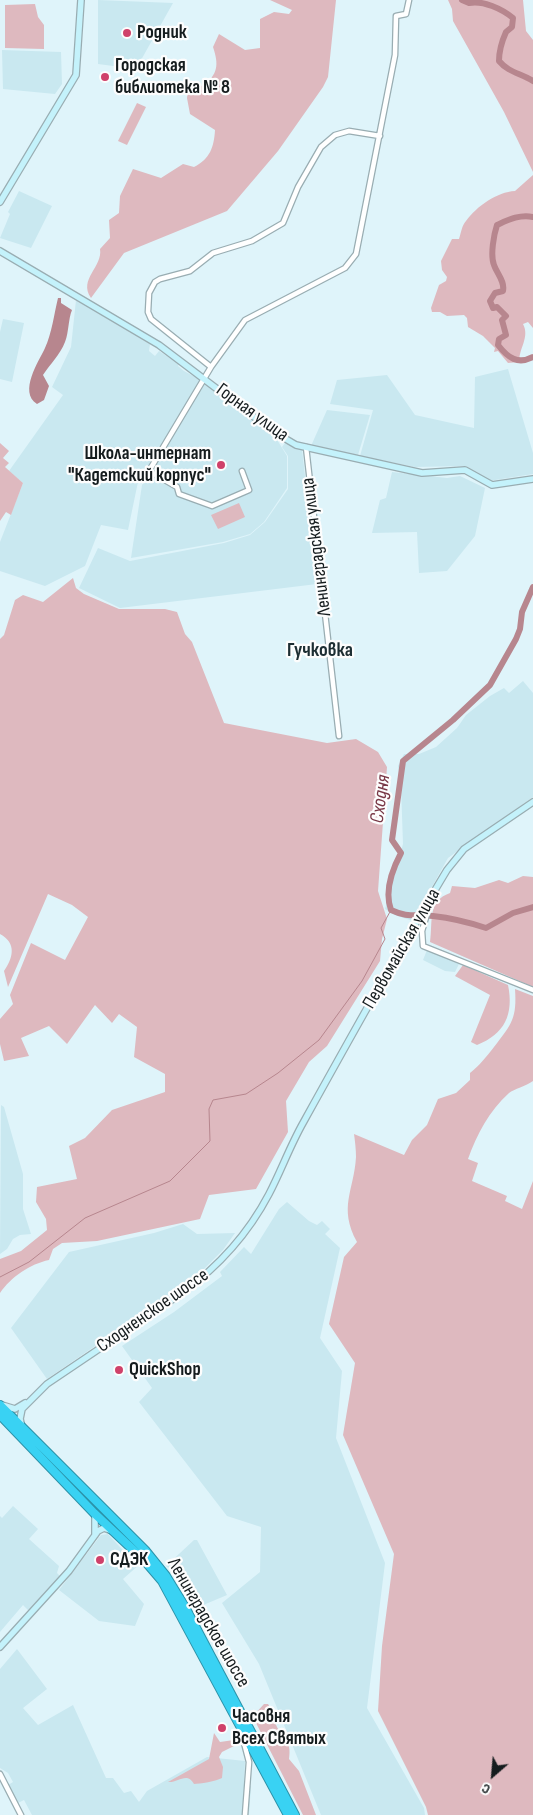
<!DOCTYPE html>
<meta charset="utf-8">
<style>
body{margin:0}
#map{position:relative;width:533px;height:1815px;overflow:hidden;background:#dff4fa;font-family:"Sofia Sans Condensed",sans-serif}
canvas{display:block}
.north{position:absolute;left:468px;top:1750px;width:50px;height:50px;-webkit-text-stroke:4px #fdfdfd;paint-order:stroke;rotate:207deg;font-size:14px;font-weight:700;line-height:20px;text-align:center;color:#151c1e}
.north::after{content:'';display:block;margin:auto;width:18px;height:22px;background:#151c1e;clip-path:polygon(50% 0,100% 100%,50% 72%,0 100%)}
</style>
<div id="map">
<canvas width="533" height="1815"></canvas>
<div class="north">С</div>
</div>
<script>
const context = document.querySelector('canvas').getContext('2d');
context.lineJoin = 'round';
function paint(path, color) {
  context.fillStyle = color;
  context.fill(path, 'evenodd');
}
function trace(path, color, width, dash) {
  context.strokeStyle = color;
  context.lineWidth = width;
  context.lineCap = dash ? 'butt' : 'round';
  context.setLineDash(dash || []);
  context.stroke(path);
}
function label(font, color, halo, rows, align = 'center') {
  context.font = font + ' "Sofia Sans Condensed",sans-serif';
  context.lineWidth = 4.5;
  context.setLineDash([]);
  context.textBaseline = 'middle';
  context.strokeStyle = halo;
  context.fillStyle = color;
  for (const [text, x, y, turn = 0] of rows) {
    context.save();
    context.translate(x, y);
    context.rotate((+turn || 0) * Math.PI / 180);
    context.textAlign = isNaN(turn) ? turn : align;
    if (halo) context.strokeText(text, 0, 0);
    context.fillText(text, 0, 0);
    context.restore();
  }
}
paint(new Path2D(`
 M98,0L173,3L136,69L98,64Z
 M2,50L61,52L62,84L55,94L3,89Z
 M19,191L52,206L31,248L0,238L10,214L8,212Z
 M76,300L150,344L149,351L155,356L159,351L179,364L178,366L184,371L201,380L147,471L139,477L128,530L101,525L85,566L45,586L0,571V542L23,483L9,471L63,395L52,387L71,347Z
 M3,319L24,323L12,382L0,379V332Z
 M508,369L533,453V474L489,481L466,466L415,467L360,456L373,410L330,404L337,380L387,375L415,415L474,428L475,377Z
 M206,382L276,438L287,456V488L264,522L250,534L223,542L131,558L142,485Z
 M327,410L370,415L358,455L311,446Z
 M285,443L302,449L317,584L120,608L79,588L98,548L130,561L224,543L250,535L265,522L288,489V456L282,447Z
 M392,472L447,478L460,476L485,488L475,536L447,571L419,573L417,532L372,533L380,500L386,498Z
 M523,681L533,693V797L448,858L413,921L395,915L385,909L403,844L401,787L398,766L404,754H419L436,747L457,728L466,715L490,696L504,688L509,693Z
 M427,950L459,964L455,972L445,971L423,960Z
 M1,1105L4,1107L23,1174V1209L31,1234L20,1235L13,1239L7,1249L0,1254Z
 M287,1202L309,1221L317,1225L322,1221L330,1229L325,1234L340,1248L320,1338L342,1371L336,1438L385,1563L367,1708L424,1808L425,1815H321L259,1664L222,1603L260,1572L261,1527L227,1516L139,1402L152,1388L122,1346L174,1312L222,1276L220,1272L244,1247L251,1254L279,1209Z
 M183,1224L197,1234L235,1233L223,1250L196,1277L47,1379L11,1328L69,1252L154,1233Z
 M13,1506L38,1529L29,1539L59,1566L57,1573L60,1576L29,1611L23,1605L0,1632V1516L2,1518Z
 M108,1534L131,1559L133,1557L140,1564L123,1579L144,1604L135,1626L99,1621L59,1590L101,1535Z
 M194,1540H197L227,1595L201,1606L188,1582L166,1566Z
 M17,1649L47,1689L23,1708L38,1725L73,1705L106,1778H113L124,1793L131,1791L139,1802L147,1791L207,1757L245,1761L244,1785L251,1786L249,1815H32L24,1800L18,1803L8,1785L13,1782L8,1773L0,1768V1669Z`), '#c9e8f0');
paint(new Path2D(`
 M270,0H336L328,77L323,87L278,151L227,211L124,253L91,298C78,279 103,267 100,249L110,238L109,220L119,213L120,196L133,169L161,178L183,164L194,167C210,159 214,147 215,130L190,114L187,98L189,84L203,86C218,74 219,65 213,47L219,34L245,50L260,48V19L274,12L289,14L292,10Z
 M448,0H523L526,31L533,40V172L504,112L453,21L452,9Z
 M35,4L38,17L44,25V49L5,48V5Z
 M137,103L146,107L127,145L118,141Z
 M533,175V328L528,322L523,324C530,337 519,348 519,362L508,363L498,351L494,352L495,348L483,336L468,327L467,318L464,315L447,316L440,312H432L431,308L439,285L446,281L447,277L442,270L441,261L452,239H459C461,233 462,225 466,221C477,206 497,192 515,191Z
 M0,443L9,451L3,458L9,463L5,467L23,483L11,515L6,512L0,521Z
 M239,503L245,517L218,529L211,515Z
 M73,578L76,588L84,594L119,609H165L177,612L185,634L192,642L224,723L327,743L356,739L378,752L387,767L378,891L387,919L382,939L380,961L327,1046L309,1062L286,1101L288,1132L256,1189L209,1195L200,1219L97,1241L62,1243L53,1249L49,1260C30,1264 11,1277 0,1293V1259L21,1251L47,1230L46,1219L36,1202L37,1187L77,1179L69,1146L85,1138L112,1110L165,1092V1074L134,1057L137,1027L119,1014L112,1023L95,1005L67,1044L49,1026L21,1038L29,1056L4,1061L0,1044V1019L13,1004L10,995L31,943L65,960L88,917L72,905L48,894L8,987L4,971C13,958 17,943 0,934V639L4,635L15,600L23,595L43,602Z
 M523,876L533,877V987L430,942C433,922 427,901 450,893L452,886L475,888L499,880L508,883Z
 M463,965L508,985C514,1014 505,1034 477,1045L471,1042L490,995L455,976Z
 M515,989L533,996V1081C526,1086 514,1089 509,1093C489,1111 477,1134 468,1159L478,1163L472,1181L507,1196L505,1201L522,1209L533,1181V1815H428L426,1807L378,1711L382,1646L394,1554L343,1435L355,1363L329,1324L344,1257L357,1242C338,1207 354,1191 356,1157C356,1150 355,1141 354,1134L404,1155L412,1140L427,1125L438,1099L456,1093L470,1080V1073C480,1065 486,1057 494,1047C512,1024 517,1018 515,989Z
 M264,1704H268C273,1711 273,1719 277,1727C283,1740 292,1740 289,1759L299,1771L316,1815H303L255,1721L254,1715Z
 M214,1733L220,1742L234,1740L236,1745L222,1752L219,1757L223,1767L222,1778C217,1781 199,1784 194,1784C187,1771 178,1783 168,1782L209,1759Z`), '#deb9bf');
paint(new Path2D(`
 M58,298H61V303L72,310C68,320 69,332 65,342C60,355 50,364 43,375L49,386L44,400L37,404C18,392 39,361 45,348C52,333 54,314 58,298Z`), '#b7868e');
trace(new Path2D(`
 M0,1277L29,1262L85,1218L170,1181L210,1141L209,1109L213,1100L246,1094L278,1073L319,1040L362,981L385,939L381,928L391,910`), '#b7868e', 1);
trace(new Path2D(`
 M462,0L469,3C483,0 502,9 513,18L512,27L506,32C502,41 499,52 499,61C509,73 521,73 533,81
 M533,217C520,214 508,220 497,225C494,234 490,255 494,265C497,274 505,281 503,291L495,293L490,301L493,308L497,307L506,316L502,320L506,335L499,339L498,345C508,358 518,365 533,357
 M533,587L522,612L520,629L516,639L490,685L453,720L403,761L392,840L401,853C392,870 384,891 391,910C408,918 415,914 433,916C451,918 468,922 486,928L513,913L533,907`), '#b7868e', 6);
const street = new Path2D(`
 M211,367L151,319L148,312L149,293L155,282L160,279L190,271L213,253L252,241L283,223L298,187L321,147L335,135L349,131L380,136
 M306,447L339,736
 M242,471L249,490L212,506L179,494L177,487L149,471L211,367L245,320L345,268L356,254L395,55L396,16L406,14L409,0
 M431,900L422,931L423,946L533,990
 M242,1735L249,1762L245,1815
 M0,1774L21,1815`);
const secondary = new Path2D(`
 M0,202L76,75L81,0
 M0,251L159,345L274,432L296,445L422,473L465,470L492,485L533,479
 M2,1405L15,1409L25,1403
 M22,1427L20,1419L22,1409L47,1384L182,1293C218,1267 248,1234 269,1194C281,1171 290,1146 303,1123C350,1038 397,953 447,870L464,849L533,802
 M95,1535V1515
 M0,1647L69,1571L98,1531L104,1528L112,1531`);
const highway = new Path2D(`
 M0,1405L145,1550L166,1576L185,1607L295,1815
 M0,1415L94,1513L144,1560L162,1581L288,1815`);
trace(street, '#99adb2', 7);
trace(secondary, '#99adb2', 8);
trace(highway, '#2c92a8', 10);
trace(street, '#fff', 4.5);
trace(secondary, '#c4f2fb', 5.5);
trace(highway, '#39d2f3', 8);
for (const [x, y, r, color] of [
 [127,33,5,"#cf416a"],
 [105,77,5,"#cf416a"],
 [221,465,5,"#cf416a"],
 [119,1370,5,"#cf416a"],
 [100,1560,5,"#cf416a"],
 [222,1728,5,"#cf416a"]
]) {
  const dot = new Path2D();
  dot.arc(x, y, r, 0, 2 * Math.PI);
  context.fillStyle = color;
  context.fill(dot);
  trace(dot, '#fdfdfd', 2);
}
label('bold 19px', '#151c1e', '#fdfdfd', [
 ["Родник",137,33],
 ["Городская",115,66],
 ["библиотека № 8",115,88],
 ["Школа-интернат",211,454,"right"],
 ["\"Кадетский корпус\"",211,476,"right"],
 ["QuickShop",129,1370],
 ["СДЭК",110,1560],
 ["Часовня",232,1717],
 ["Всех Святых",232,1739]
], 'left');
label('19px', '#151c1e', '#fdfdfd', [
 ["Горная улица",252,413,36],
 ["Ленинградская улица",317,547,-97],
 ["Первомайская улица",402,949,-60],
 ["Сходненское шоссе",153,1311,-35],
 ["Ленинградское шоссе",208,1623,60]
]);
label('bold 20px', '#1d2e33', '#fdfdfd', [
 ["Гучковка",320,651]
]);
label('italic 20px', '#793947', '#fdfdfd', [
 ["Сходня",381,799,-82]
]);
</script>
